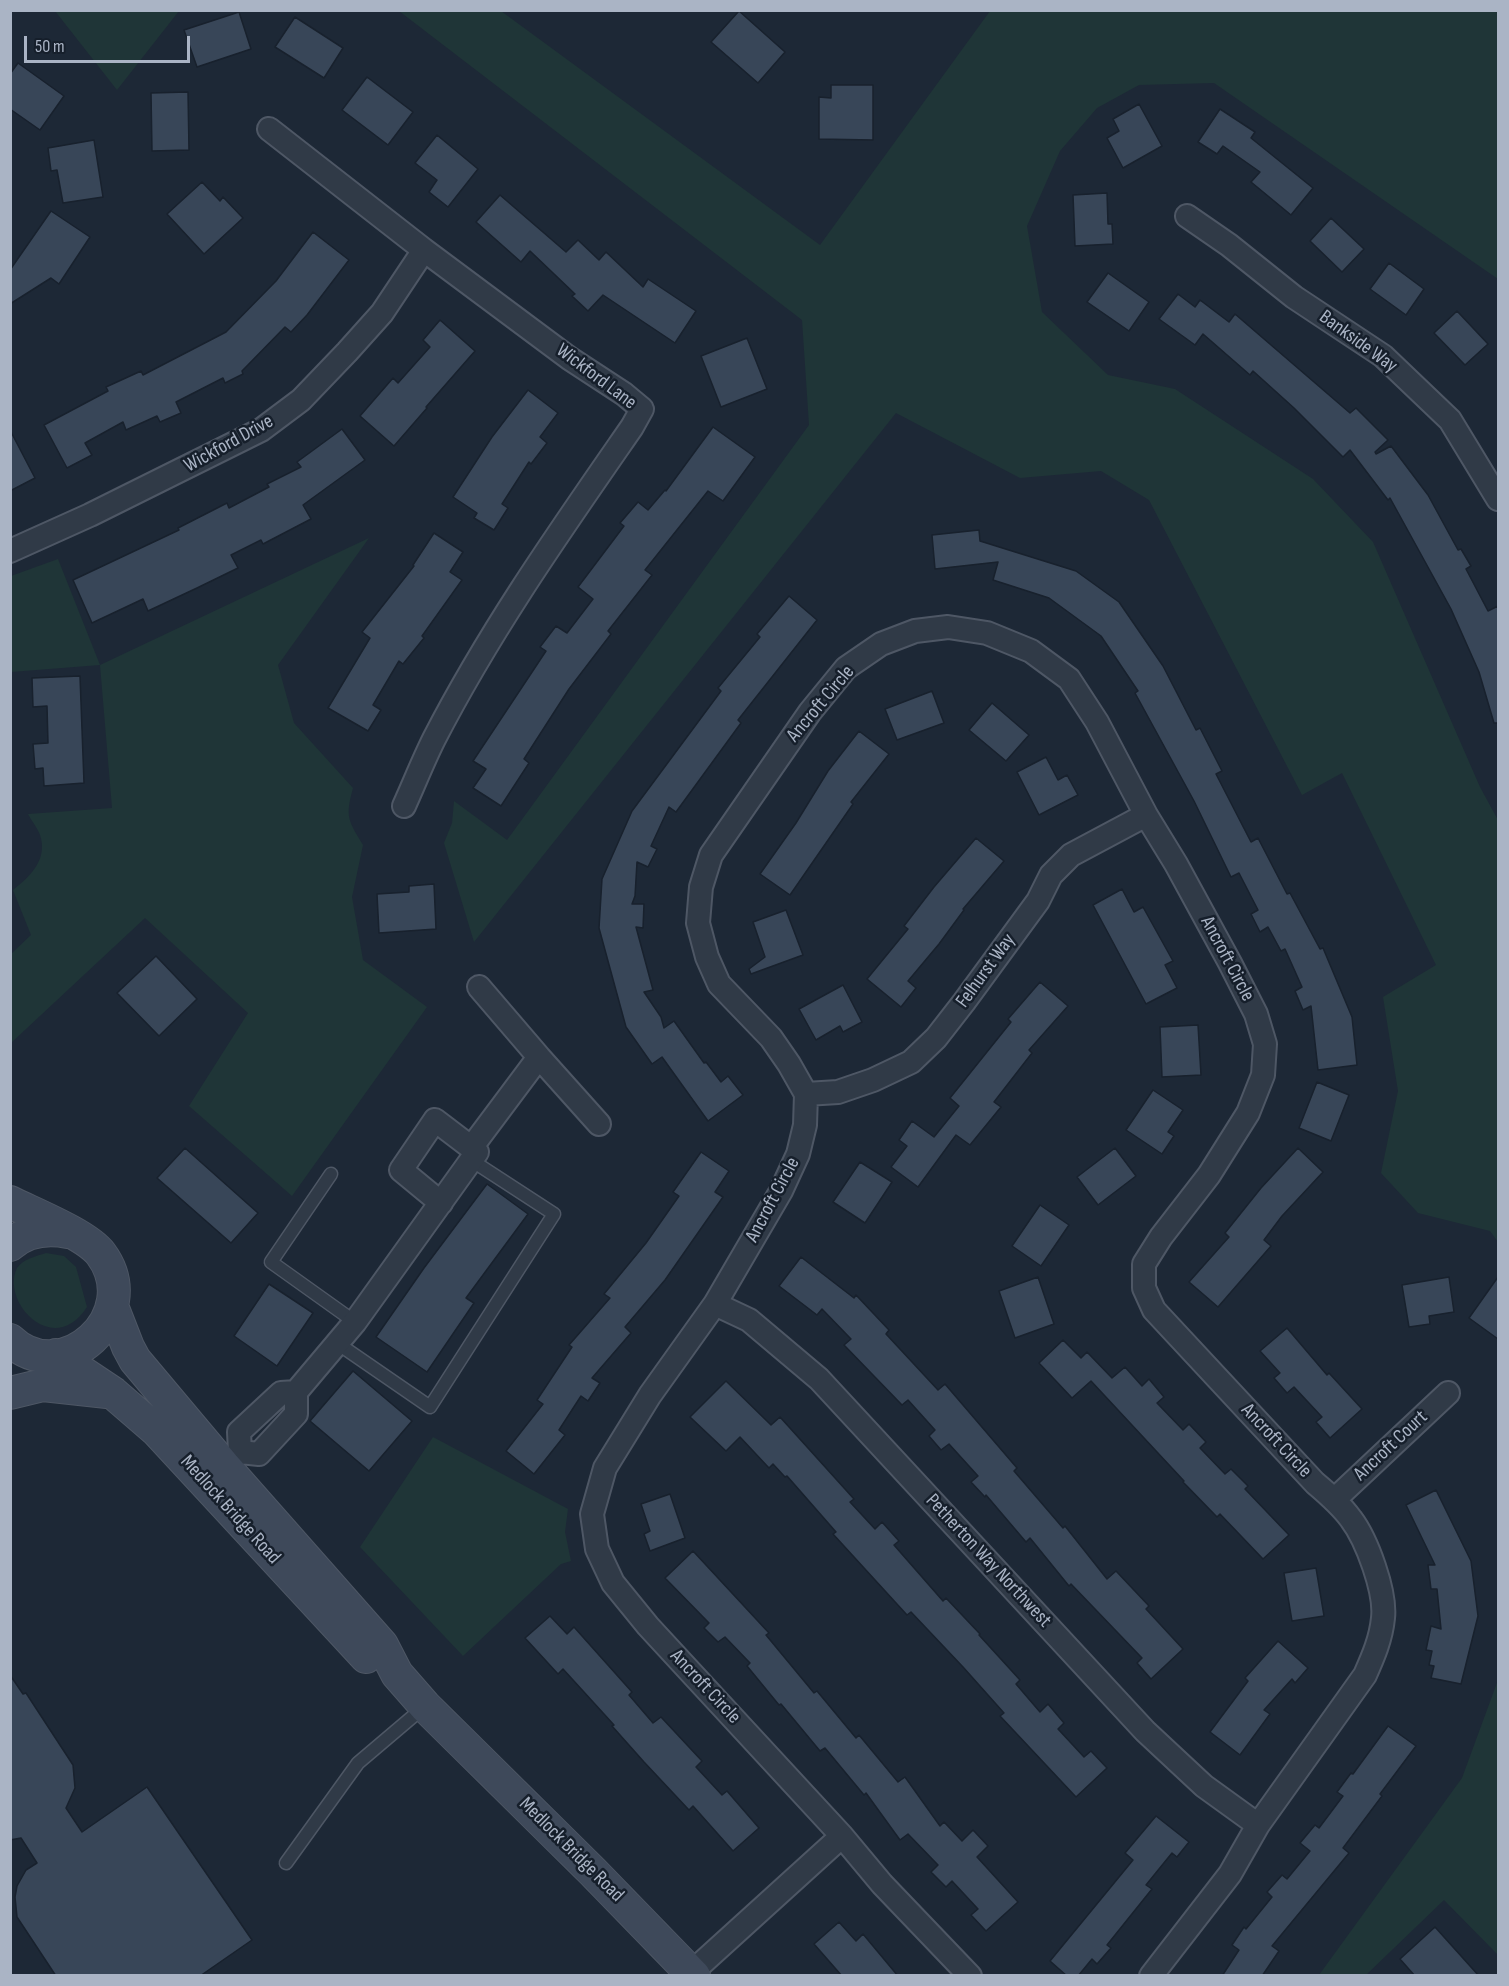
<!DOCTYPE html>
<style>
body{margin:0}
#map{position:relative;width:1509px;height:1986px;overflow:hidden;background:#1d2836;font-family:"Sofia Sans Condensed",sans-serif}
canvas{display:block}
.frame{position:absolute;inset:0;border:12px solid #aab4c5;pointer-events:none}
.scale{position:absolute;left:24px;top:36px;width:166px;height:27px;box-sizing:border-box;border:3px solid #aab4c5;border-top:0;padding-left:8px;font-size:18px;line-height:21px;white-space:nowrap;color:#aab4c5;-webkit-text-stroke:4px #161f2b;paint-order:stroke}
</style>
<div id="map">
<canvas width="1509" height="1986"></canvas>
<div class="frame"></div>
<div class="scale">50 m</div>
</div>
<script>
const context = document.querySelector('canvas').getContext('2d');
context.lineJoin = 'round';
function paint(path, color) {
  context.fillStyle = color;
  context.fill(path, 'evenodd');
}
function trace(path, color, width, dash) {
  context.strokeStyle = color;
  context.lineWidth = width;
  context.lineCap = dash ? 'butt' : 'round';
  context.setLineDash(dash || []);
  context.stroke(path);
}
function label(font, color, halo, rows, align = 'center') {
  context.font = font + ' "Sofia Sans Condensed",sans-serif';
  context.lineWidth = 5;
  context.setLineDash([]);
  context.textBaseline = 'middle';
  context.strokeStyle = halo;
  context.fillStyle = color;
  for (const [text, x, y, turn = 0] of rows) {
    context.save();
    context.translate(x, y);
    context.rotate((+turn || 0) * Math.PI / 180);
    context.textAlign = isNaN(turn) ? turn : align;
    if (halo) context.strokeText(text, 0, 0);
    context.fillText(text, 0, 0);
    context.restore();
  }
}
paint(new Path2D(`
 M55,11H179L117,90Z
 M399,11H501L820,245L990,11H1498V279L1214,83L1139,85L1097,108L1060,151L1027,226L1042,312L1108,375L1175,389L1313,479L1373,542L1480,787L1498,820V1242L1490,1231L1418,1213L1381,1173L1398,1091L1383,997L1436,965L1342,773L1302,795L1149,500L1101,471L1020,478L896,413L474,942L444,843L452,823L454,801L507,840L809,425L802,320Z
 M369,538L278,665L294,723L353,788C345,817 348,820 363,845L352,897L363,960L427,1007L292,1196L189,1106L248,1013L145,918L11,1043V954L31,935L13,890C31,876 48,859 40,835C37,827 31,820 28,814L112,808L100,665L11,672V576L58,559L100,665Z
 M46,1253L64,1256L76,1267L87,1307C54,1359 0,1302 17,1268C23,1259 37,1256 46,1253Z
 M433,1437L568,1509L565,1532L571,1561L561,1564L463,1656L360,1547Z
 M1498,1680V1955L1444,1900L1366,1975H1319L1462,1778Z`), '#1f3537');
const building = new Path2D(`
 M739,11L785,52L758,83L711,42Z
 M239,12L251,49L197,67L184,30Z
 M295,17L343,48L324,78L275,47Z
 M18,63L64,96L40,130L10,109V74Z
 M367,77L413,112L388,145L342,110Z
 M831,85H873V140L819,139V97L831,98Z
 M188,92L189,150L152,151L151,93Z
 M1139,104L1162,146L1123,168L1107,138L1119,131L1113,119Z
 M1220,109L1255,132L1251,138L1313,188L1291,215L1251,182L1260,172L1223,146L1217,154L1198,142Z
 M437,135L478,169L448,207L429,192L437,180L415,163Z
 M94,140L103,197L63,203L57,170L51,171L48,148Z
 M202,182L220,201L223,197L243,218L204,254L167,214Z
 M1107,193L1108,224H1112L1113,244L1075,246L1073,195Z
 M500,195L566,252L578,240L599,260L606,252L643,287L648,279L696,311L675,343L603,295L588,311L572,296L575,294L530,251L521,262L476,222Z
 M51,211L90,237L59,284L51,278L10,304V270Z
 M1331,218L1364,249L1342,272L1310,241Z
 M313,232L349,260L307,315L291,332L285,327L242,371L243,374L225,383L223,378L176,402L181,413L160,422L157,416L126,430L123,422L85,443L92,455L67,468L44,425L108,391L106,387L141,371L143,375L226,332L276,281Z
 M1389,263L1424,289L1406,315L1370,289Z
 M1108,273L1149,302L1129,331L1087,302Z
 M1178,294L1195,307L1200,300L1229,322L1235,314L1350,413L1356,408L1388,440L1375,452L1376,454L1391,446L1428,495L1458,550L1461,549L1471,566L1466,569L1488,611L1498,606V723H1494L1479,672L1451,609L1390,498L1388,500L1350,450L1343,457L1294,408L1253,371L1250,375L1203,334L1195,345L1159,319Z
 M1457,311L1488,344L1465,365L1434,333Z
 M440,320L475,351L426,407L427,408L394,446L360,416L393,378L398,383L430,347L423,340Z
 M747,338L767,389L721,407L701,356Z
 M528,390L558,413L540,437L547,443L531,464L529,462L502,504L508,508L494,530L474,518L477,513L453,497L492,437Z
 M713,427L755,457L723,501L708,491L645,570L652,575L608,631L611,634L569,689L524,759L529,763L501,806L473,788L486,769L473,761L546,651L540,647L556,626L567,633L593,599L578,587L624,526L620,523L638,502L648,510L665,490L666,491Z
 M342,429L365,460L303,505L311,519L263,544L261,540L231,555L238,568L197,588L148,611L143,599L92,623L73,580L179,530L178,528L227,503L229,508L269,487L267,484L301,467L297,462Z
 M10,430L35,478L10,491Z
 M979,530L980,541L1076,571L1119,602L1163,666L1196,730L1200,728L1222,771L1216,774L1251,842L1258,838L1287,894L1290,893L1320,949L1323,948L1352,1017L1357,1065L1318,1070L1311,1006L1303,1010L1295,991L1302,987L1285,949L1281,951L1268,927L1260,932L1251,914L1258,910L1239,873L1231,877L1194,801L1135,693L1138,691L1101,636L1049,598L993,580L998,562L935,569L932,535Z
 M434,533L463,552L450,572L462,580L422,636L424,638L403,664L399,661L373,705L381,710L368,731L328,708L370,638L362,632L414,566L413,565Z
 M789,596L817,620L738,720L741,723L676,812L669,807L651,846L657,849L648,867L637,862L635,896L632,904H644L643,928L636,927L653,990L644,992L661,1017L664,1028L674,1021L704,1063L706,1062L721,1082L728,1076L743,1095L708,1121L662,1057L652,1064L626,1027L599,928L602,879L632,811L721,691L718,688L760,637L757,634Z
 M80,676L84,783L44,786L43,768L35,769L33,744L48,743L47,706L33,707L32,678Z
 M932,691L944,723L897,740L885,709Z
 M992,703L1029,735L1006,761L969,730Z
 M859,731L889,754L851,802L853,804L790,895L760,874L796,823L828,771Z
 M1046,757L1058,780L1067,775L1078,795L1039,815L1017,772Z
 M976,838L1004,861L963,909L964,910L939,944L908,981L916,988L901,1007L867,979L908,929L904,926L934,887Z
 M434,884L436,929L379,933L377,894L409,892V886Z
 M1122,889L1134,912L1143,907L1173,961L1165,965L1177,988L1146,1004L1093,905Z
 M786,910L803,955L751,974L749,969L765,957L753,922Z
 M156,956L197,999L159,1036L117,993Z
 M1040,982L1068,1006L1029,1050L1032,1053L994,1102L1001,1107L970,1145L956,1135L918,1187L891,1167L907,1146L899,1140L912,1121L934,1137L959,1106L950,1098L1011,1022L1008,1019Z
 M843,985L862,1022L843,1032L840,1026L816,1040L799,1009Z
 M1198,1025L1201,1075L1162,1077L1160,1027Z
 M1317,1082L1349,1095L1331,1141L1299,1128Z
 M1153,1090L1183,1110L1168,1132L1174,1136L1162,1154L1126,1130Z
 M185,1148L258,1213L231,1243L157,1178Z
 M1115,1148L1136,1176L1098,1205L1077,1177Z
 M1298,1148L1323,1172L1282,1216L1264,1240L1271,1246L1218,1307L1189,1282L1229,1237L1225,1233L1261,1188Z
 M701,1152L729,1171L715,1192L723,1197L665,1280L625,1327L631,1333L592,1378L600,1383L588,1401L581,1396L559,1430L565,1435L534,1474L506,1451L543,1404L537,1400L572,1347L569,1345L610,1298L604,1294L646,1243L679,1196L673,1192Z
 M860,1162L892,1182L865,1223L833,1202Z
 M487,1184L528,1214L466,1298L474,1303L427,1372L376,1337L424,1268Z
 M1040,1205L1069,1225L1041,1266L1012,1246Z
 M801,1257L854,1298L856,1295L889,1330L886,1334L938,1390L945,1384L1017,1468L1014,1471L1063,1528L1065,1526L1107,1579L1116,1571L1149,1606L1146,1609L1183,1649L1151,1679L1137,1663L1142,1658L1071,1584L1069,1586L1030,1538L1026,1542L986,1495L985,1497L971,1482L978,1476L949,1444L941,1450L929,1436L935,1430L908,1400L902,1405L844,1345L851,1339L822,1309L817,1315L779,1286Z
 M1038,1277L1054,1324L1015,1338L999,1291Z
 M1449,1277L1454,1312L1429,1316L1430,1324L1409,1327L1402,1285Z
 M1498,1277V1339L1469,1318Z
 M269,1284L313,1313L277,1366L234,1336Z
 M1287,1328L1327,1375L1329,1373L1362,1409L1330,1438L1316,1422L1322,1417L1294,1387L1287,1393L1274,1378L1280,1373L1260,1351Z
 M1063,1340L1081,1358L1087,1352L1112,1378L1125,1367L1142,1386L1149,1379L1164,1397L1157,1403L1183,1430L1189,1424L1206,1442L1200,1448L1225,1474L1231,1469L1248,1486L1245,1489L1289,1535L1263,1559L1220,1514L1217,1517L1183,1482L1184,1481L1091,1381L1072,1398L1039,1363Z
 M353,1371L412,1421L369,1471L310,1421Z
 M726,1381L771,1425L780,1417L854,1499L850,1502L875,1529L882,1522L899,1541L894,1545L943,1601L946,1598L980,1634L979,1635L1020,1680L1016,1684L1040,1712L1048,1704L1064,1723L1058,1729L1084,1757L1091,1751L1107,1768L1076,1797L1000,1716L1004,1713L963,1667L911,1612L907,1615L833,1534L836,1532L787,1476L785,1477L773,1464L769,1468L740,1437L726,1451L690,1417Z
 M1436,1490L1471,1561L1478,1616L1461,1684L1431,1678L1434,1666L1429,1665L1432,1651L1426,1650L1431,1626L1441,1629L1437,1589H1431L1428,1565H1435L1406,1505Z
 M670,1494L685,1538L650,1551L644,1534L650,1531L641,1504Z
 M693,1551L769,1633L766,1635L814,1693L817,1691L856,1738L859,1735L898,1782L905,1777L940,1826L944,1822L962,1841L973,1830L988,1846L977,1857L1018,1902L986,1931L971,1915L978,1909L952,1881L946,1887L931,1872L938,1865L908,1834L900,1840L866,1793L864,1795L825,1748L820,1751L781,1704L779,1705L747,1666L750,1663L725,1637L718,1642L704,1628L709,1623L665,1578Z
 M1316,1568L1324,1616L1292,1621L1284,1573Z
 M550,1616L567,1634L574,1627L632,1692L629,1695L653,1723L661,1717L702,1761L696,1767L722,1795L727,1791L759,1828L733,1851L693,1806L689,1810L644,1762L612,1726L614,1725L563,1669L558,1674L525,1638Z
 M1278,1641L1308,1668L1295,1683L1292,1679L1264,1710L1270,1714L1240,1755L1210,1732L1248,1681L1245,1678Z
 M10,1675L23,1694L26,1693L73,1765L75,1788L66,1808L82,1832L147,1787L252,1940L200,1976H56L17,1917L15,1897L17,1886L26,1870L37,1863L21,1838L10,1840Z
 M1388,1726L1416,1746L1380,1794L1382,1796L1343,1848L1349,1853L1272,1946L1279,1951L1262,1976H1222L1239,1950L1232,1945L1244,1927L1246,1929L1272,1897L1267,1892L1282,1875L1287,1879L1310,1851L1300,1843L1315,1825L1319,1828L1343,1796L1337,1792L1351,1773L1353,1774Z
 M1156,1816L1189,1842L1177,1857L1172,1853L1146,1885L1152,1889L1107,1945L1111,1948L1097,1964L1092,1959L1078,1976H1067L1050,1961L1133,1860L1125,1853Z
 M839,1922L856,1941L863,1934L898,1976H842L814,1944Z
 M1435,1927L1479,1976H1415L1400,1959Z`);
paint(building, '#384658');
trace(building, '#18212d', 1.5);
const service = new Path2D(`
 M331,1174L271,1262L355,1322
 M337,1343L430,1407L554,1214L471,1160
 M286,1863L358,1763L424,1707`);
const minor = new Path2D(`
 M269,129L424,250L569,358L624,394L642,409L632,427C562,528 490,630 434,739C423,761 414,784 404,806
 M1187,216L1229,245L1294,297L1383,356L1450,420L1498,499
 M10,551L90,515L261,430L301,400L347,352L382,313L424,250
 M539,1057L599,1124
 M806,1094L838,1092L873,1080L911,1062L936,1038L964,1002L1038,901L1051,875L1071,855L1146,815
 M471,1148L539,1057L479,987
 M715,1304L749,1320L819,1379L1145,1731L1204,1786L1258,1825
 M296,1392L355,1322L477,1152L435,1120L401,1170L441,1203
 M214,1475L240,1452L239,1432L281,1393L296,1392V1414L259,1454L240,1452
 M1334,1500L1448,1393
 M691,1973L842,1836
 M970,1976L882,1884L842,1836L648,1626L613,1583L597,1549L592,1514L605,1468L650,1395L715,1304L781,1191L798,1154L805,1125L806,1094L789,1064L771,1038L719,984L707,957L698,923L701,887L711,855L810,712L846,668L881,644L915,631L948,627L987,633L1031,651L1069,679L1097,722L1146,815L1176,864L1230,963L1256,1014L1265,1044L1263,1075L1248,1113L1209,1175L1161,1237L1144,1264V1288L1154,1310L1315,1483C1328,1494 1341,1505 1351,1519C1367,1540 1386,1592 1383,1618C1381,1639 1373,1657 1365,1675L1258,1825L1230,1874L1151,1976`);
const secondary = new Path2D(`
 M10,1202C34,1214 87,1235 101,1254C146,1315 62,1390 10,1340
 M10,1245C27,1230 47,1228 68,1232
 M112,1306L128,1347L135,1360L224,1466L382,1645L397,1674L425,1706L593,1872L694,1976
 M56,1355L113,1393L157,1431L366,1657
 M10,1393L43,1385L107,1392`);
trace(service, '#4e5765', 15);
trace(minor, '#4e5765', 26);
trace(secondary, '#4e5765', 34);
trace(service, '#303a47', 12);
trace(minor, '#303a47', 22);
trace(secondary, '#3e495a', 32);
label('20px', '#aab4c5', '#161f2b', [
 ["Bankside Way",1358,342,36],
 ["Wickford Lane",596,377,37],
 ["Wickford Drive",229,444,-29],
 ["Ancroft Circle",821,704,-50],
 ["Ancroft Circle",1227,959,62],
 ["Felhurst Way",986,971,-54],
 ["Ancroft Circle",773,1200,-62],
 ["Ancroft Circle",1276,1441,47],
 ["Ancroft Court",1391,1446,-43],
 ["Medlock Bridge Road",230,1510,48],
 ["Petherton Way Northwest",988,1561,47],
 ["Ancroft Circle",705,1687,47],
 ["Medlock Bridge Road",571,1850,45]
]);
</script>
